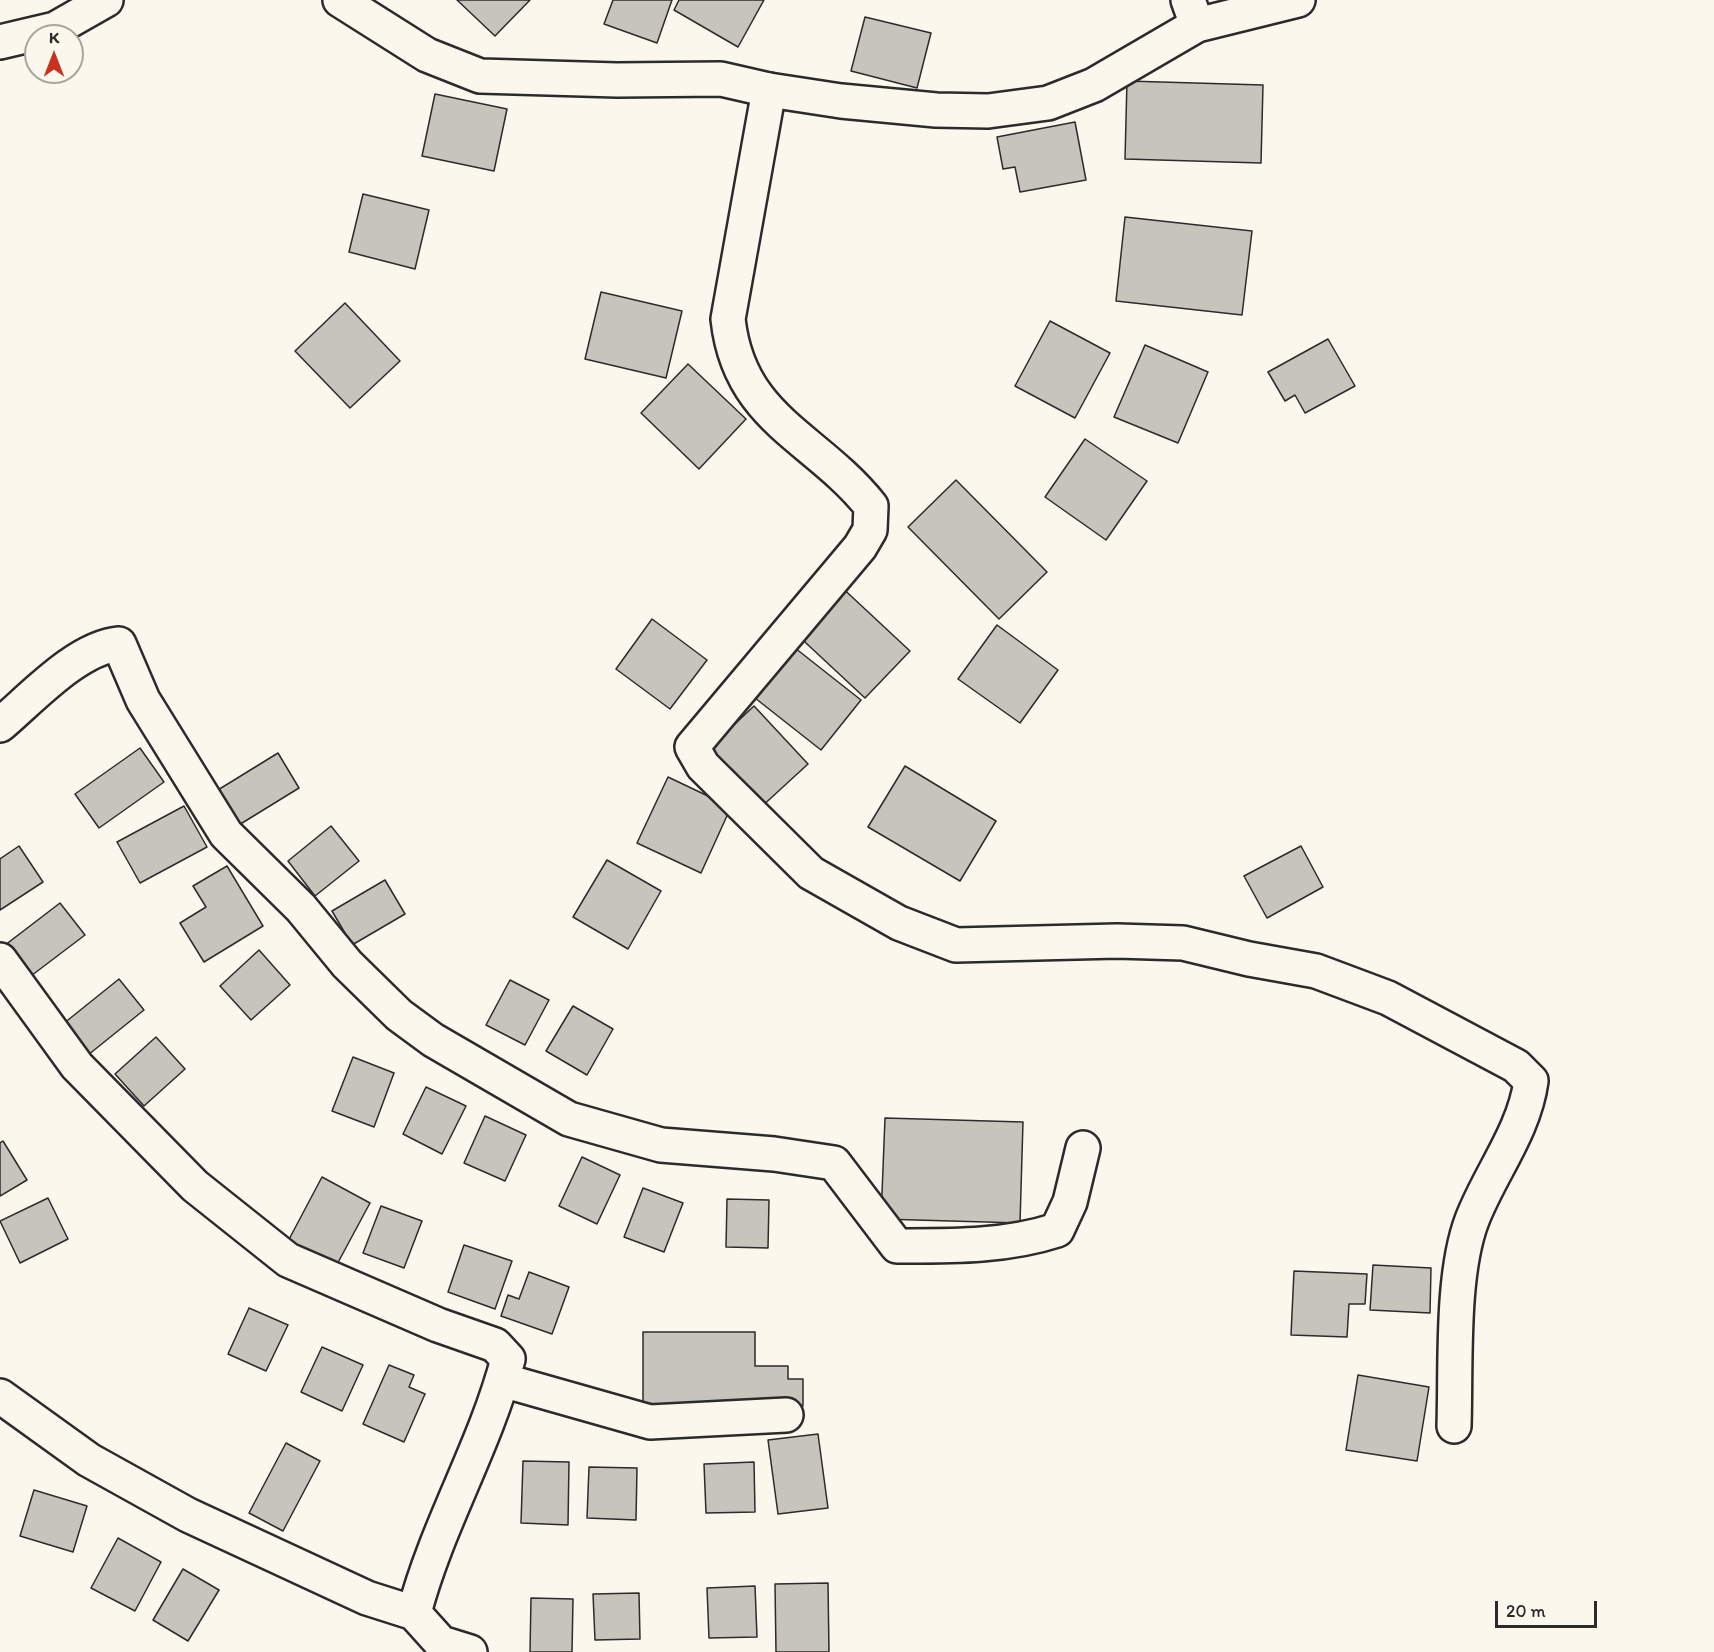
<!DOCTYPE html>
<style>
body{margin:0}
#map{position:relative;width:1714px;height:1652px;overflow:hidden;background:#fbf7ec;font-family:Itim,sans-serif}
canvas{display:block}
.north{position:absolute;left:24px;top:24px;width:60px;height:60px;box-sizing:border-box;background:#fbf7ec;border:2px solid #a8a59f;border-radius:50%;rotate:0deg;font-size:16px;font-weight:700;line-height:24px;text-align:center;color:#2b2b2b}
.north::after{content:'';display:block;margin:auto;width:21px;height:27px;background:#c8321e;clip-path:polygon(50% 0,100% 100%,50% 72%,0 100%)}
.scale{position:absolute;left:1495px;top:1601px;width:102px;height:27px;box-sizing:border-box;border:3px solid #2b2b2b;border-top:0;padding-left:8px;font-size:18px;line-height:21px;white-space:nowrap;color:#2b2b2b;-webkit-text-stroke:4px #fbf7ec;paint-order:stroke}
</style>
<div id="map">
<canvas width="1714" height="1652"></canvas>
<div class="north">K</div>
<div class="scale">20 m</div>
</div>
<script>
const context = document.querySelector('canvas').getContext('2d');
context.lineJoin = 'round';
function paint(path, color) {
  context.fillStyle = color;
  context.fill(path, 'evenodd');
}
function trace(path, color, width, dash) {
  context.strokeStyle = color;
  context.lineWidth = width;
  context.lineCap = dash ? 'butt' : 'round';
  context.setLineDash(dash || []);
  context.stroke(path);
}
const building = new Path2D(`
 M457,0H530L495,36Z
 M613,0H672L657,43L604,24Z
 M679,0H764L738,47L674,10Z
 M865,17L931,33L917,88L851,71Z
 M1127,81L1263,85L1261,163L1125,159Z
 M435,94L507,109L494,171L422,156Z
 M1075,122L1086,180L1020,192L1015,167L1003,169L997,137Z
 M363,194L429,210L415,269L349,252Z
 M1125,217L1252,231L1242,315L1116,301Z
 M601,292L682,311L666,378L585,359Z
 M345,303L400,361L350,408L295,351Z
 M1050,321L1110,353L1075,418L1015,386Z
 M1328,339L1355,386L1305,413L1295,395L1285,401L1268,372Z
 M1145,345L1208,372L1178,443L1114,417Z
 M688,364L746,419L699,469L641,413Z
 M1085,439L1147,481L1106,540L1045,497Z
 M956,480L1047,572L999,619L908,527Z
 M836,582L910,651L865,698L792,630Z
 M652,619L707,660L670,709L616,669Z
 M997,625L1058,670L1020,723L958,679Z
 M795,648L861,700L821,750L755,698Z
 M754,706L808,764L759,809L705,752Z
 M140,748L164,782L99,828L75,794Z
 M278,753L299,788L234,828L213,793Z
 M905,766L996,821L960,881L868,827Z
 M668,777L731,807L701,873L637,843Z
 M184,806L207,847L140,883L117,842Z
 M331,826L359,861L315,896L288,861Z
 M19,846L43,882L0,910V859Z
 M1301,846L1323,887L1267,918L1244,876Z
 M607,860L661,891L628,949L573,917Z
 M227,866L263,926L204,962L180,923L206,907L193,886Z
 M385,880L405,914L352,945L332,911Z
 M60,903L85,935L23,982L0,949Z
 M259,950L290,985L251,1020L220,986Z
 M119,979L144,1010L88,1055L63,1024Z
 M510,980L549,1000L525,1045L486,1025Z
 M573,1006L613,1029L587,1075L546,1051Z
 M156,1037L185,1069L144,1106L115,1074Z
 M353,1057L394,1073L374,1127L332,1111Z
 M426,1087L466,1106L442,1154L403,1134Z
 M485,1116L526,1135L505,1181L464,1163Z
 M885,1118L1023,1122L1020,1223L881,1219Z
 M3,1141L27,1180L0,1196V1143Z
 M582,1157L620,1175L597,1224L559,1206Z
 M322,1177L370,1203L334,1270L286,1245Z
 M643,1188L683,1203L664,1252L624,1237Z
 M48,1198L68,1239L20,1263L0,1221Z
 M727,1199L769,1200L768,1248L726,1247Z
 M381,1206L422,1221L404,1268L363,1253Z
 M464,1245L512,1261L495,1309L448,1292Z
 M1373,1265L1431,1268L1430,1313L1370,1310Z
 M1294,1271L1367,1274L1365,1304H1349L1347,1337L1291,1335Z
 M529,1272L569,1287L552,1334L501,1316L508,1295L519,1299Z
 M249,1308L288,1325L266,1371L228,1354Z
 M643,1332H755V1366H788V1379H803V1406L643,1407Z
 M322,1347L363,1365L342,1411L301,1392Z
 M389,1365L414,1375L409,1387L425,1394L404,1442L363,1424Z
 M1358,1375L1429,1387L1417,1461L1346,1450Z
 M818,1434L828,1508L778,1514L768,1440Z
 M286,1443L320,1461L283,1531L249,1513Z
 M523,1461L569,1462L568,1525L521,1523Z
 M754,1462L755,1512L706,1513L704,1464Z
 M589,1467L637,1468L636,1520L587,1518Z
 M34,1490L87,1506L73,1552L20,1536Z
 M118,1538L161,1562L135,1611L91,1588Z
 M183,1569L219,1590L188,1641L153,1620Z
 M828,1583L829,1652H776L775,1584Z
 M755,1586L757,1637L709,1638L707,1588Z
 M639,1593L640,1639L595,1640L593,1594Z
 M531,1598L573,1599L572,1652H530Z`);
paint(building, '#c7c4bc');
trace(building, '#2b2b2b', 1.5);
const minor = new Path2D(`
 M1188,0L1197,25
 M769,90L728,319C739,420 815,436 871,506L870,530L860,547L692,747L703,766L811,873L899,923L956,945L1117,941L1183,943L1249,959L1316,971L1388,998L1516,1066L1531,1081C1524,1132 1490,1173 1472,1220C1451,1275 1456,1366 1454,1426
 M0,725C32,698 77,648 119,644L143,700L226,834L301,908L347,964L399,1015L433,1040L569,1119L661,1145L774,1154L834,1163L897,1246C951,1246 1005,1247 1057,1230L1070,1202L1083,1148
 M0,960L77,1066L195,1186L288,1260L438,1325L495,1345L508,1359C485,1447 437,1525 414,1613L441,1643L470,1652
 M502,1380L650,1422L786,1415
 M0,1396L89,1460L188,1515L367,1598L414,1613`);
const tertiary = new Path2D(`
 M340,0L427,55L480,76L617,80L721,79L769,90L841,101L936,110L988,111L1048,103L1094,85L1197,25L1298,0
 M0,42L55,29L106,0`);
trace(minor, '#2b2b2b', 38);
trace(tertiary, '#2b2b2b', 38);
trace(minor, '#fbf7ec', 33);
trace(tertiary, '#fbf7ec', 33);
</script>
